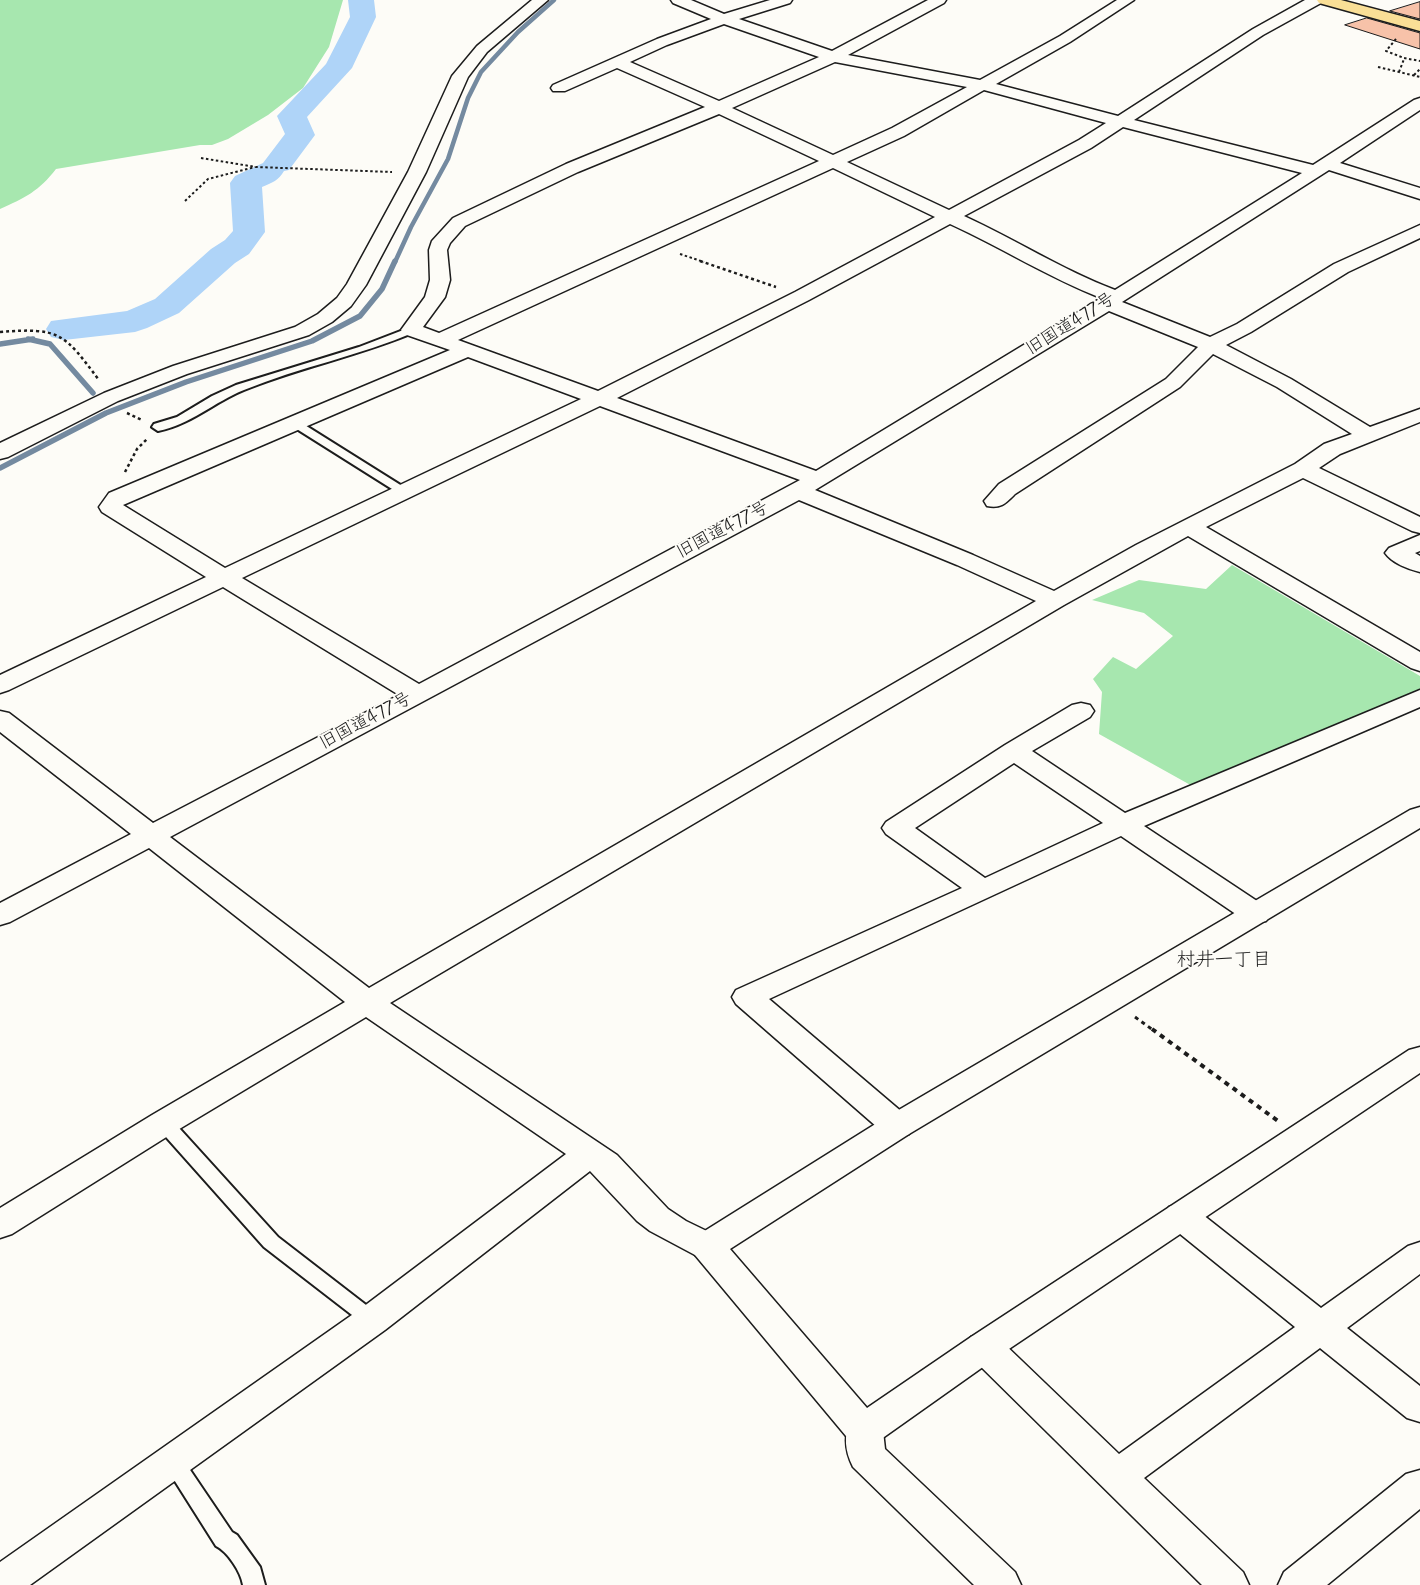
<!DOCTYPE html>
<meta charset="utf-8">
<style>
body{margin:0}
canvas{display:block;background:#fdfcf7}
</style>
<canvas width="1420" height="1585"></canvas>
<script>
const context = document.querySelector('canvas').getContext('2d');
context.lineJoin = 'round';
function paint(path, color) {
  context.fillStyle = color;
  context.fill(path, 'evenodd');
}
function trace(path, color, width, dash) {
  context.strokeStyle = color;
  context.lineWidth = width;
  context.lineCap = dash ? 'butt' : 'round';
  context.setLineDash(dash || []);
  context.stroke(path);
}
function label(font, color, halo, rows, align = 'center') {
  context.font = font + ' Mynerve,"Klee One",sans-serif';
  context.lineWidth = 4;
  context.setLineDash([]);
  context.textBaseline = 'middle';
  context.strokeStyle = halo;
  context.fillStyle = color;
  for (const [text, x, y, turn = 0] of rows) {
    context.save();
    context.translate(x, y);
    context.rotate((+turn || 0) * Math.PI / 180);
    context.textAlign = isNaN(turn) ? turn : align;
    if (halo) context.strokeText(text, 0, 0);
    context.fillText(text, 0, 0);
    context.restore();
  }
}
paint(new Path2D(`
 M0,0H343L329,47L303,88L268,115L228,139L212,145H200L56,169C39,191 25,198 0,209Z
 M1232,565L1420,676V689L1194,787L1099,734L1102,692L1093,679L1113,657L1136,669L1173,636L1144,613L1092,600L1139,580L1206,589Z`), '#a7e7af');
trace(new Path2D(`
 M395,262L411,227L448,159L468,98L481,72L518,32L554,0`), '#748aa0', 4.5);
trace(new Path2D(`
 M28,339L50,344L93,393
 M0,344L33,339
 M0,468L106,413L186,382L312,341L360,316L382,289L395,261`), '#748aa0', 5.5);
paint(new Path2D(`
 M348,0H374L376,17L352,68L307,117L315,135L289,170L284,171C279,180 272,183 262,187L265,232L249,254L235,263L179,313L147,328L135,332L64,340L51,337L46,329L51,321L127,311L155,299L211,249L225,240L233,231L230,183L235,176L263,163L285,134L277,116L326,64L350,17Z`), '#afd4f8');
const building = new Path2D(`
 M1420,2V19L1390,11Z
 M1367,18L1420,33V49L1345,25Z`);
paint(building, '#f7c2a9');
trace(building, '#1c1c1c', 1);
const service = new Path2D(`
 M411,327L415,328L416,330L415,332C359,356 300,367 244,390C214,402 190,425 158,431L152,427L154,424L177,417L212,396L236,385L359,347Z
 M296,420L300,422L410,491L408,494H400L292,426L290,424L292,422Z
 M164,1117L170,1118L278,1237L379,1315L382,1320L379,1325L372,1328L365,1325L264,1247L158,1128L155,1123L158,1118Z
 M173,1452L180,1455L232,1532L237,1535L260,1567L265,1585H243C241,1572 228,1552 216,1546L166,1467L163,1461L166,1455Z`);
const minor = new Path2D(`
 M532,0H548L487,52L468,77L426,172L366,285L351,306L332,322L309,335L187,374L118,401L8,457L0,459V443L104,393L173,366L295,327L318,314L337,298L347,284L408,172L452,76L477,46Z
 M671,0H691L724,14L770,0H792L790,3L739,19L832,51L928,0H946L944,3L848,55L980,80L1060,36L1117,0H1134L1070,42L996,84L1118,116L1253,29L1305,0H1323L1321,3L1263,35L1134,120L1313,165L1414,100L1420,98V110L1340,163L1420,188V199L1329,170L1122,302L1210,337L1237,324L1334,264L1420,225V238L1348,272L1251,332L1226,345L1291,379L1370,427L1420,409V422L1340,454L1319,468L1420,517V533L1412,531L1303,478L1206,527L1420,652V671L1411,668L1188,536L1064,605L390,1003L617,1155L668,1209L686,1221L719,1237L724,1246L719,1255L707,1259L695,1255L650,1231L637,1221L590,1171L385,1330L30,1585H0V1562L359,1310L566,1154L366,1017L176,1131L12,1234L0,1238V1208L152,1115L345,1002L149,848L10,922L0,925V903L131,834L0,732V711L9,713L153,823L399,695L223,587L9,690L0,693V675L206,577L102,512L99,507L109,493L450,350L404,334L401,330L425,297L430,280L429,250L432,241L453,218L566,164L705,107L617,68L565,91H553L551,88L553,85L657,39L711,19L673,3ZM724,24L819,57L719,101L630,62L667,45ZM835,62L967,87L892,128L833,155L732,108ZM984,90L1106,123L1079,140L949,210L847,162L904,136ZM719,114L819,161L439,333L423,327L445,297L450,280L447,250L450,243L465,226L578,172ZM1123,127L1302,173L1115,290C1062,270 1015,239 964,216L1091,148ZM833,168L935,217L795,292L598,391L458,340ZM950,224C1001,247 1049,278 1101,298L816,471L617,398L809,300ZM1109,311L1198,347L1166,379L999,484L984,501L987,506C1001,509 1006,503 1015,494L1180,387L1213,354L1277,387L1352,434L1324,444L1295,464L1136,545L1054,591L973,555L815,490ZM468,357L581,399L225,568L123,505ZM600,406L800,480L419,684L242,578ZM799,500L957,565L1036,601L369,988L170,837Z
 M1420,535V551L1415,553L1420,556V572C1408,569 1392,563 1385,553L1389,548Z
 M1420,690V707L1144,826L1266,907L1271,914L1266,921L1256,923L1246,921L1121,836L769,999L909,1118L913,1126L909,1134L897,1138L885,1134L736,1004L732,997L736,990L962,888L886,834L882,828L886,822L1005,745L1072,705L1081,703L1090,705L1094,711L1090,717L1032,751L1125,813ZM1014,763L1103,823L985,878L915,828Z
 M1181,1203L1193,1207L1321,1308L1408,1246L1420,1242V1274L1347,1328L1420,1386V1422L1407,1418L1320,1348L1144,1478L1243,1572L1249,1585H1202L971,1357L966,1347L971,1337L984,1332L997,1337L1119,1454L1295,1327L1169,1225L1164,1216L1169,1207Z
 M864,1415L877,1420L883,1431L885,1449L1015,1572L1021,1585H974L853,1467C845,1451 843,1436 851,1420Z
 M1420,1470V1509L1327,1585H1278L1284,1572L1406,1474Z`);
const tertiary = new Path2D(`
 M1420,807V828L909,1134L730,1249L867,1408L971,1337L1409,1050L1420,1047V1073L997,1357L877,1442L864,1447L851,1442L695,1255L690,1246L695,1237L885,1118L1410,810Z`);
const primary = new Path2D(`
 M1317,0H1341L1420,21V31L1319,3Z`);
trace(service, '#1c1c1c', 4);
trace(minor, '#1c1c1c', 3);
trace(tertiary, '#1c1c1c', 3);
trace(primary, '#1c1c1c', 3);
trace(new Path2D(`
 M1396,39L1386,51L1404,58L1420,61
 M1378,67L1420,77
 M1399,72L1404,59
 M1414,75L1420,69
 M201,158L256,167L392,172
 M185,201L208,179L255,167
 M680,254L704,262`), '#1c1c1c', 2, [2.5, 2.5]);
trace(new Path2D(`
 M700,261L776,287
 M0,332C61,327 64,334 99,380
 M127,413L142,420
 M125,472L137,449L148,438`), '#1c1c1c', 2.5, [3, 3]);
trace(new Path2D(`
 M1135,1017L1153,1030`), '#1c1c1c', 3, [4, 4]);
trace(new Path2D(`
 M1152,1029L1278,1121`), '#1c1c1c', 4, [5, 5]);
paint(service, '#fdfcf7');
paint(minor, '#fdfcf7');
paint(tertiary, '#fdfcf7');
paint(primary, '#fadf96');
label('18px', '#1c1c1c', '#fdfcf7', [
 ["旧国道477号",1071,325,-32],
 ["旧国道477号",723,531,-28],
 ["旧国道477号",366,722,-28]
]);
label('19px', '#1c1c1c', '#fdfcf7', [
 ["村井一丁目",1224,961]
]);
</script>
